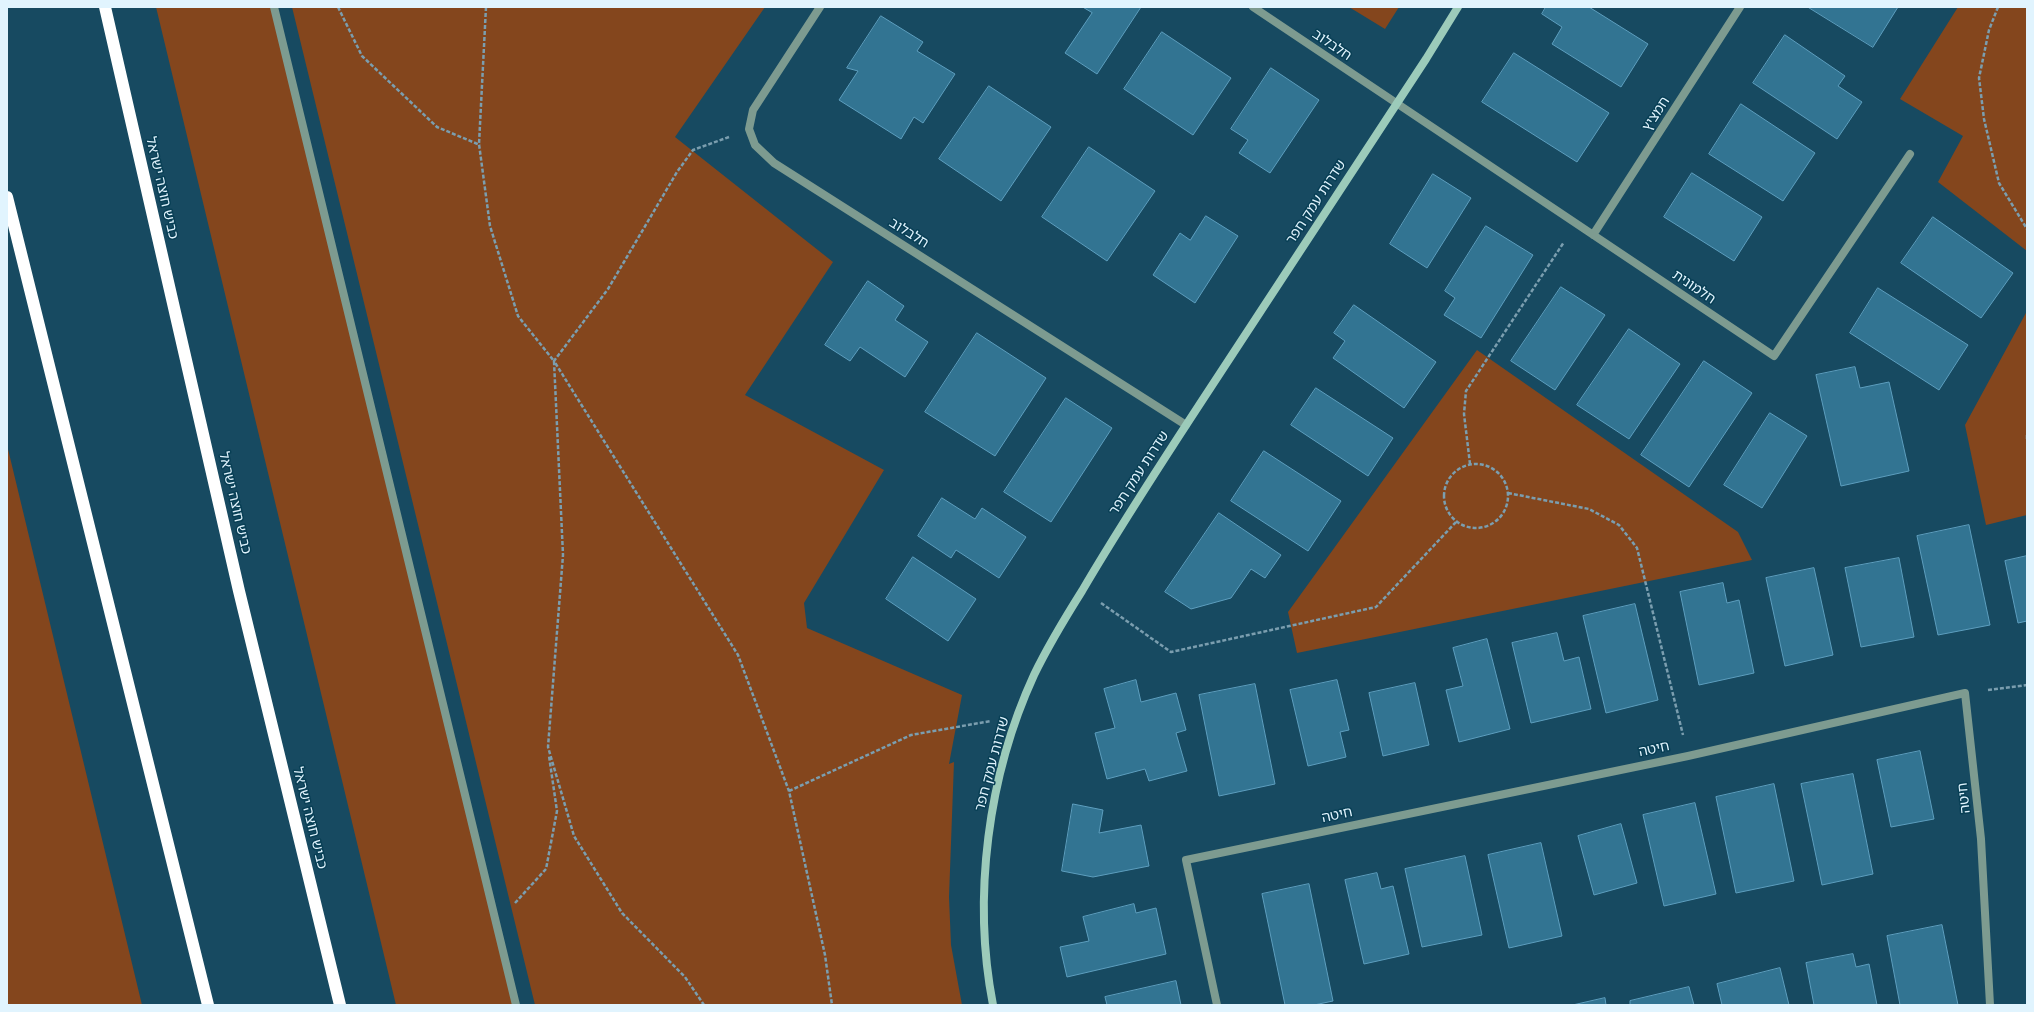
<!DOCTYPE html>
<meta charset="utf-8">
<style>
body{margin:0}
#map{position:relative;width:2034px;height:1012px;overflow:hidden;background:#174a61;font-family:Mulish,sans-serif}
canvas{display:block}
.frame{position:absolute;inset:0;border:8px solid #e1f4fe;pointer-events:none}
</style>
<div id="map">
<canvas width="2034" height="1012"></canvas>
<div class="frame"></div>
</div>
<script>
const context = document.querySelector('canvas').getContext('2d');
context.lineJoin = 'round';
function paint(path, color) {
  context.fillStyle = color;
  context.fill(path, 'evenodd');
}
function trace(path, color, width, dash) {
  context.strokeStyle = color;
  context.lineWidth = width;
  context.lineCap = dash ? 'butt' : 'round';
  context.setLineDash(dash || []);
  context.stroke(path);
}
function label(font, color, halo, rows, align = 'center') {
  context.font = font + ' Mulish,"Noto Sans Hebrew",sans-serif';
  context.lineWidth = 3;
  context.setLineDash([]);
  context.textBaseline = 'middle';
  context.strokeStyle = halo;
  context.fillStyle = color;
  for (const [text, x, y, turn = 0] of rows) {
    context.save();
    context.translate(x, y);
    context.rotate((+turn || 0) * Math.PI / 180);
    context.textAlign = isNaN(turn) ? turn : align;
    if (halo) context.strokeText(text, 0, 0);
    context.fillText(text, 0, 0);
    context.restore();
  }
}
paint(new Path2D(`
 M156,7H273L516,1005H396Z
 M292,7H765L675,137L833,262L745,395L884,470L804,603L807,628L962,695L949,764L954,762L949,897L951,945L962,1005H535Z
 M1349,7H1399L1385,29Z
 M1958,7H2027V251L1938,182L1963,136L1900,99Z
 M2027,311V515L1986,525L1965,425Z
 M1477,350L1738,532L1752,560L1297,653L1288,612Z
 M7,445L142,1005H7Z`), '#84461d');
const building = new Path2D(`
 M1083,7H1141L1097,74L1065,53L1092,13Z
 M1546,7H1589L1648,44L1621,87L1552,44L1562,27L1542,14Z
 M1808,7H1898L1873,47Z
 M881,16L923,42L917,51L955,74L923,123L914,117L901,139L839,100L858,71L847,68Z
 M1162,32L1231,78L1193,135L1124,89Z
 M1785,35L1845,76L1838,86L1862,102L1837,139L1753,83Z
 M1514,53L1609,113L1577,162L1482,102Z
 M1271,68L1319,100L1270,173L1239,153L1248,140L1231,129Z
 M989,86L1051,127L1001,201L939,159Z
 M1741,104L1815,153L1783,201L1709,154Z
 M1089,147L1155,191L1107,261L1042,217Z
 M1692,173L1762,217L1734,261L1664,217Z
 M1433,174L1471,198L1427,268L1390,244Z
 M1206,216L1238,236L1195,303L1153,275L1180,233L1190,240Z
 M1933,217L2013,273L1981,318L1901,263Z
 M1486,226L1533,255L1481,338L1444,315L1455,298L1445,291Z
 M868,281L904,306L895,320L928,342L905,377L860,347L850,361L825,345Z
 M1561,287L1605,315L1555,390L1511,361Z
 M1878,288L1968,345L1939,390L1850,333Z
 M1354,305L1436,362L1404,408L1333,358L1345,341L1334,333Z
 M1629,329L1680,364L1629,439L1577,405Z
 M977,333L1046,378L995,456L925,412Z
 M1704,361L1752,393L1689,487L1641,455Z
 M1855,367L1860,388L1889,382L1909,471L1841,486L1816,375Z
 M1316,388L1393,438L1368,476L1291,425Z
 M1066,398L1112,428L1051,522L1004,492Z
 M1770,413L1807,436L1762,508L1724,485Z
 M1264,451L1341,501L1308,551L1231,501Z
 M942,498L975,519L982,508L1026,537L999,578L956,550L951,558L918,536Z
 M1219,513L1281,555L1265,578L1251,569L1231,598L1191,609L1165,592Z
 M1969,525L1990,625L1938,635L1917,536Z
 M2027,556V621L2018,623L2005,561Z
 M913,557L976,599L948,641L886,599Z
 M1899,558L1914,637L1861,647L1845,568Z
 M1814,568L1833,655L1785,666L1766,578Z
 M1723,583L1727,603L1739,600L1754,673L1699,685L1680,592Z
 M1635,604L1658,700L1606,713L1583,616Z
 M1557,633L1564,661L1579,657L1591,709L1531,723L1512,643Z
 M1487,639L1510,729L1459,742L1446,690L1463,686L1453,648Z
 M1136,680L1141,702L1176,693L1186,730L1176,733L1187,771L1149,781L1145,769L1107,779L1095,733L1115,728L1104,689Z
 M1337,680L1349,730L1340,732L1346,757L1308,766L1290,690Z
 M1415,683L1429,745L1383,756L1369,693Z
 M1255,684L1275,784L1219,796L1199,695Z
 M1920,751L1934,819L1891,827L1877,760Z
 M1853,774L1873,874L1822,885L1801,784Z
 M1774,784L1794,881L1736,893L1716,797Z
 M1695,803L1716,894L1664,906L1643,815Z
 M1073,804L1103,810L1099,833L1141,825L1149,866L1093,877L1062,871Z
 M1621,824L1637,883L1594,895L1578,836Z
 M1541,843L1562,936L1509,948L1488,855Z
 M1465,856L1482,935L1422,947L1405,869Z
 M1377,873L1381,889L1393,886L1409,954L1364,964L1345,880Z
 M1309,884L1333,1001L1314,1005H1285L1262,894Z
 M1134,904L1136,913L1156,908L1166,954L1067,977L1060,947L1089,941L1083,917Z
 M1942,925L1958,1005H1900L1887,936Z
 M1853,954L1856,967L1869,964L1877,1005H1814L1806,963Z
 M1780,968L1789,1005H1722L1717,984Z
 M1176,981L1181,1005H1107L1105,997Z
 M1689,987L1694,1005H1630V1001Z
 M1605,998L1606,1005H1573Z`);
paint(building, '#327492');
trace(building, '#5d9ebe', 1);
trace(new Path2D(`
 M338,7L362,56L437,127L480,145
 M486,7L479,144L490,226L518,316L554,361L563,555L548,747L574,836L622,913L685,977L704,1005
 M1998,7L1989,30L1979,78L1984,119L1999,183L2027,229
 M729,137L693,150L677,172L608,289L554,361L738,655L789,791L825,955L832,1005
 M2027,435V440
 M1444 496a32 32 0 1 1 64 0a32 32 0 1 1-64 0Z
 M1470,464L1464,414L1466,391L1564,242
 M1508,493L1589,509L1619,525L1637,548L1683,735
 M1101,603L1171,652L1376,607L1456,522
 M1988,690L2027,685
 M789,791L911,735L991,721
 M515,903L546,869L557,811L549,756`), '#7b9eaf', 2.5, [4, 2]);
trace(new Path2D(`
 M274,7L516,1005`), '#7d9b90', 8);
trace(new Path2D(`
 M820,7L753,110L749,129L755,145L774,163L1186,425
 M1253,7L1774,356L1910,154
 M1593,235L1740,7
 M1217,1005L1186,860L1688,756L1965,693L1981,839L1990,1005`), '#7d9b90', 8);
trace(new Path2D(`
 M993,1005C972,897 988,775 1034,675C1048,646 1065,618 1082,591C1123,521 1167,454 1211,387C1282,277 1354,168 1426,59L1458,7`), '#9ccbba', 8);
trace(new Path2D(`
 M105,7L239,591L340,1005
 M7,197L208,1005`), '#fff', 12);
label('14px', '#e1f4fe', '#083f55', [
 ["חלבלוב",1332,45,34],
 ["חמציץ",1656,114,-57],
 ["כביש חוצה ישראל",162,188,77],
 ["שדרות עמק חפר",1316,202,-57],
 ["חלבלוב",909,233,32],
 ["חלמונית",1694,287,34],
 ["שדרות עמק חפר",1139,473,-57],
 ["כביש חוצה ישראל",235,503,77],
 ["חיטה",1654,749,-12],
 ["שדרות עמק חפר",992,764,-75],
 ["חיטה",1964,798,-96],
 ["חיטה",1337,815,-12],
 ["כביש חוצה ישראל",310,818,76]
]);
</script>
